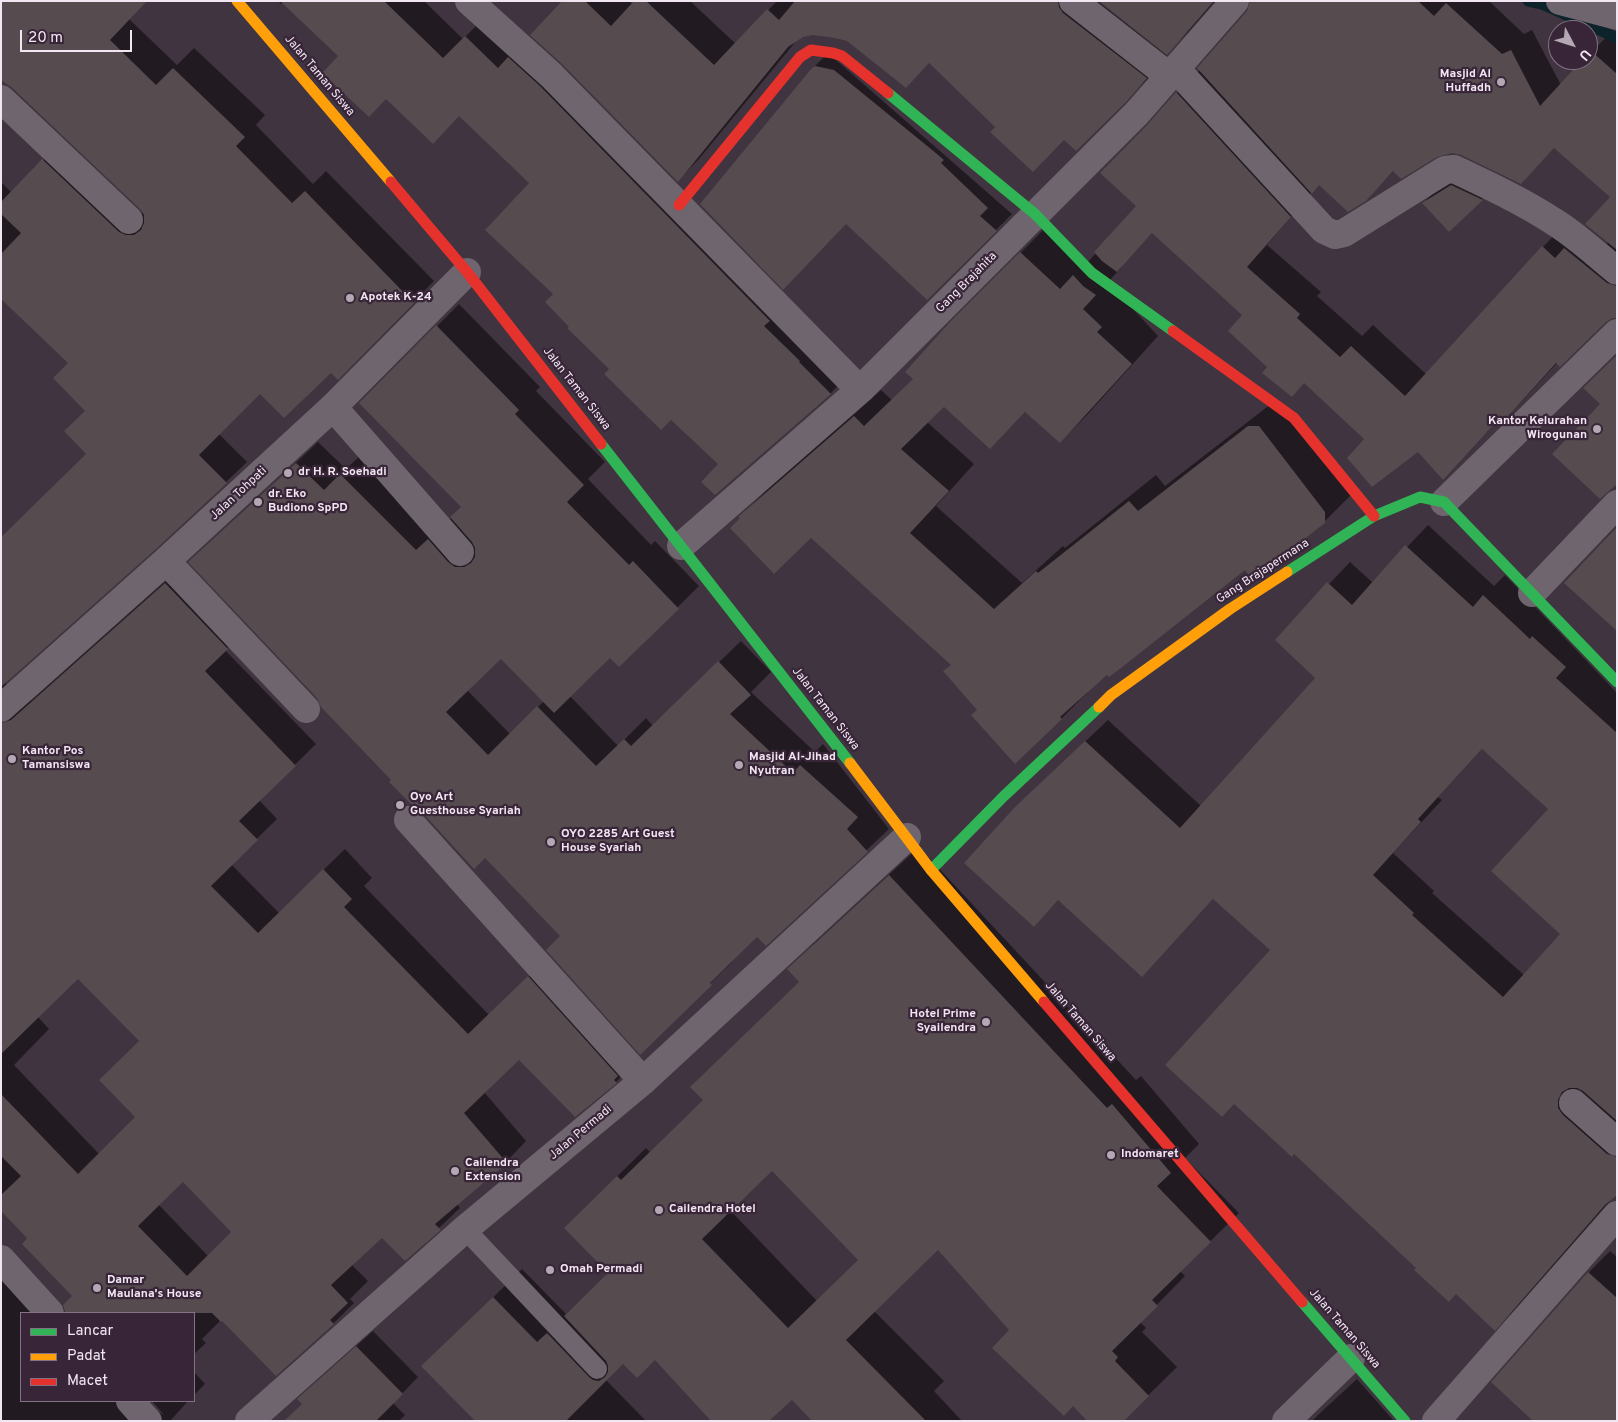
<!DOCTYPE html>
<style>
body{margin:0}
#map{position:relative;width:1618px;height:1422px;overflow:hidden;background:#3f343f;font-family:Overpass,sans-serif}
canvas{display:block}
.frame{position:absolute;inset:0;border:2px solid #f3e6f3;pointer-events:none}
.legend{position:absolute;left:20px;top:1312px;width:175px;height:90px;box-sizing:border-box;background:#382538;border:1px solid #837283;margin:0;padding:6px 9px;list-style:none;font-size:15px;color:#f3e6f3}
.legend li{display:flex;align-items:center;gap:10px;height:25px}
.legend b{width:25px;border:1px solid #837283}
.north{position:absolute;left:1548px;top:20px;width:50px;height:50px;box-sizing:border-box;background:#382538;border:1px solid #837283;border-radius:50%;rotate:130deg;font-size:14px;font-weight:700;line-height:20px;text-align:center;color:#f3e6f3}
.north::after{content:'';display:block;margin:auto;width:18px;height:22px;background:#b4a8b4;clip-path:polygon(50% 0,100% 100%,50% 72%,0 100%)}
.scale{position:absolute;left:20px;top:30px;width:112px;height:22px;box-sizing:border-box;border:2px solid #f3e6f3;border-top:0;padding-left:6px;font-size:15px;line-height:18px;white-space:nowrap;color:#f3e6f3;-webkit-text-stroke:4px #382538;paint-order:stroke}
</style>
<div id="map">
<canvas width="1618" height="1422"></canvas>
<div class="frame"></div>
<ul class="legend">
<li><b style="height:6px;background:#30b455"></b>Lancar</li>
<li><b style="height:6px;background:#ff9f0a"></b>Padat</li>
<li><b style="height:6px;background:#e5322d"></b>Macet</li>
</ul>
<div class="north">U</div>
<div class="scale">20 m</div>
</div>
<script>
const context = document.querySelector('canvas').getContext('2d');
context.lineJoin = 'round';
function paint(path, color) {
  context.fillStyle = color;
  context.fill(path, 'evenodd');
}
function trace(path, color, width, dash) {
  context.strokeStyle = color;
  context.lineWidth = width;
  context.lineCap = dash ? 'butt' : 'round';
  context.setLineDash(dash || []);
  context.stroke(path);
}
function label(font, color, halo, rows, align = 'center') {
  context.font = font + ' Overpass,sans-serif';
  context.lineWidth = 4.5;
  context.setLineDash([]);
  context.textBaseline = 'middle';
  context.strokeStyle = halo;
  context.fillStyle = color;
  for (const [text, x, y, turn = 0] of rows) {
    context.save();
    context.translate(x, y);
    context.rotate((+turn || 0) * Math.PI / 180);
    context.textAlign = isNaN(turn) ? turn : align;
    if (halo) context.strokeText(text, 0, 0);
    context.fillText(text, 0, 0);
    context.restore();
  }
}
paint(new Path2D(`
 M278,1H424L463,39L485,17L850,373L831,393L715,494L720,464L671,418L611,369L571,327L554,294L530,183L460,115L340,56L283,2L281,4Z
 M563,1H629L633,5L636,1H690L736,44L777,1H1097L1167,56L1147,79L1076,150L1064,139L997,127L930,62L852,43L838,37L813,33L802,36L797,40L699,159L678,180Z
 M1101,1H1215L1188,32L1167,53Z
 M1251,1H1489L1524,34L1532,30L1561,85L1584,60H1588V56L1613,30L1617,33V317L1606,320L1557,363L1521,402L1500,424L1497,421L1443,478L1418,451L1366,439L1305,382L1269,367L1244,315L1153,232L1120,267L1121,268L1108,282L1158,336L1087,415L1060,442L1026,411L990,448L944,405L927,422L974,464L936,506L1022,583L1063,546L1065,548L1156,475L1165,486L1276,400L1351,495L1324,522L1245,569L1107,674L1087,691L1088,692L1061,719L978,710L952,664L811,536L740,517L767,490L881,390L892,400L915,378L951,323L1047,226L1087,263L1096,253L1138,206L1149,125L1177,93L1200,70L1248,12ZM1555,147L1611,197L1608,242L1607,244L1586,227L1577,237L1564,225L1543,247L1426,374L1373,325L1362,336L1317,296L1321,292L1267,245L1319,184L1365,200L1394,170L1452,152L1461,154L1520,183Z
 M129,19L177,65L194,48L265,115L256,125L313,184L326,171L434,281L338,378L331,371L260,392L219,434L247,462L226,482L6,682V690L26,703L33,699L186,563L248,628L225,650L316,744L259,800L277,819L231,864L279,913L345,849L372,878L364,886L489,1015L549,957L636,1061L616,1082L519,1058L484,1092L526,1141L506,1162L457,1204L460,1208L405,1260L382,1236L352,1265L368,1281L350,1299L354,1303L334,1323L276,1375L222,1319L202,1339L206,1343L194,1354V1313H56L74,1296L29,1238L1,1210V537L87,454V410L70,363L1,297V182L12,193L63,140L139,211L145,214L141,208L1,78ZM78,977L140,1040L137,1117L99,1154L14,1065L49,1029L38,1017ZM183,1180L233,1232L208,1256L158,1204Z
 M828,53L1012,214L927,299L811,70Z
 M1461,177L1491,191L1449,230L1424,203L1432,194Z
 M459,304L540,387L536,391L605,462L588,479L651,545L655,541L699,586L619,665L610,656L570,696L618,746L646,718L653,726L741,641L771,672L751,692L815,752L823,744L889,829L766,945L757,935L731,961L732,962L640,1053L561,936L485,856L393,780L318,698L190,562L318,442L346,469L362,454L438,530L450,519L462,507L361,403ZM501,657L544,701L510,734L467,690Z
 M1428,525L1494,586L1505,575L1617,693V1193L1516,1308L1495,1329L1456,1293L1418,1267L1272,950L1214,898L1142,975L1059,899L1034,925L1038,786L1108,720L1201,806L1317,678L1276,640L1350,562L1373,583ZM1483,748L1550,809L1562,934L1524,975L1432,893L1434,891L1393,853L1442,800L1438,797Z
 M919,847L1136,1080L1141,1076L1199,1144L1185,1158L1239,1213L1180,1271L1185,1276L1140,1322L1146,1328L1142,1332L1177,1367L1122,1421L1010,1330L938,1248L874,1311L944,1381L934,1391L962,1421H813L792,1398L655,1359L624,1362L606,1380L646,1421H477L452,1338L522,1269L566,1314L609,1273L594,1199L646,1148L650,1152L704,1100L800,982L789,969L817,941ZM772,1169L860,1259L817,1301L730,1210Z
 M1610,1251L1617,1257V1421L1493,1382L1589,1272Z
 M1,1269L48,1313H21V1401H148L157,1411L164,1415L152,1401H188L170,1421H1Z
 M373,1331L418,1377L393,1403L405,1415L399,1421H285L303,1403L315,1383Z
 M194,1372L205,1384L194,1395Z
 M1357,1379L1394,1421H1312L1318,1415Z`), '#0007');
trace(new Path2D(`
 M1528,1L1542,4L1617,38`), '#0d232c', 11);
paint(new Path2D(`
 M1,1H147L110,40L156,85L173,68L245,137L236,146L292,203L305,191L414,303L338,380L331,373L284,418L260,394L199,455L227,483L156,549L1,687V537L86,454L64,431L85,411L53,378L68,363L1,299V254L21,233L1,214V202L42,159L119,232L126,235H134L141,230L144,223V215L140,209L12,88L1,80Z
 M280,1H384L443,58L465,36L498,68L508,57L540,86L770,321L764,326L800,361L799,362L831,394L715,495L701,482L718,464L671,420L661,430L604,374L609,369L567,328L569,327L545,302L553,294L485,230L529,183L459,116L433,144L386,99L369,117L322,73L338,56Z
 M562,1H585L611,26L634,1H646L714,65L767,9L779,20L795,1H1058L1059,7L1063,13L1147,78L1126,102L1076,151L1064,140L1033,172L990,132L995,127L929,63L906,88L847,41L835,38L813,35L803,37L788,47L678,182L562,64L530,35Z
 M1099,1H1214L1167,55Z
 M1250,1H1418L1434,16L1446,3L1502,54L1511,50L1540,106L1582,60H1588V54L1591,51L1617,74V250L1585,224L1610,197L1554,148L1521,184L1461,155L1452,153L1437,157L1401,179L1393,171L1366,201L1348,212L1319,185L1312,194L1197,68L1247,11Z
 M815,66L834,70L937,154L944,160L941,163L988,208L980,216L997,231L927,300L846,224L783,290L700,204L811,69Z
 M1176,92L1291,217L1247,267L1300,314L1297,318L1340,357L1351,346L1405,396L1542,246L1555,258L1564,248L1607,283L1617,286V318H1613L1606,322L1560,367L1556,363L1500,425L1496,422L1443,480L1418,452L1372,487L1347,458L1364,439L1304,383L1292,397L1262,373L1267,367L1228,331L1242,315L1152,233L1117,272L1102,261L1094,252L1136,206L1100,173L1148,124Z
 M1451,185L1483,200L1449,232L1422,203Z
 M1020,252L1060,289L1073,275L1083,286L1096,295L1083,309L1102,327L1097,332L1132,364L1060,443L1025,412L990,449L944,407L901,449L949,491L910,533L994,609L1036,571L1038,573L1129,501L1138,511L1248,426H1259L1325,512V523L1276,561L1250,577L1245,570L1121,668L1109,677L1107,675L1060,717L1062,719L1015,764L971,715L977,710L943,671L951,665L811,538L774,574L730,528L740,518L738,517L854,416L864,426L913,379L905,372L950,322Z
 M436,325L519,410L515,414L584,485L567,502L629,565L633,561L679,609L619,667L610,658L554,713L501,659L446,712L488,755L537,706L596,766L624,739L631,746L718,661L751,695L730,714L793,773L800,765L858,817L847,829L868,852L766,946L757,937L710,983L712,985L640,1055L546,950L560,936L485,858L474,869L420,810L412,805L389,782L391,780L321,707L317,698L188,562L296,463L324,490L340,474L416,550L428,539L448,562L455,567H464L471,563L475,557V548L472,542L450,517L461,507L359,403Z
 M1617,355V484L1600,499L1552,454L1600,404L1583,388Z
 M1617,527V631L1564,583Z
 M1405,545L1473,607L1483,595L1530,639L1532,636L1566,667L1556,678L1617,733V1121L1583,1091L1577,1088H1569L1562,1092L1558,1100V1108L1563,1115L1607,1154L1617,1157V1195L1605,1205L1495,1331L1456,1294L1449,1302L1414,1270L1416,1268L1294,1154L1292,1157L1234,1104L1222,1117L1165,1065L1270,950L1213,899L1142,977L1058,900L1034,927L964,863L1015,807L1085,741L1180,828L1315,678L1275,640L1327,582L1352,605ZM1482,749L1548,809L1491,871L1560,934L1503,997L1412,915L1414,913L1373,875L1421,822L1418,819Z
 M165,583L228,649L205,671L296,766L239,821L258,840L211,886L258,933L323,869L352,899L344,907L468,1034L528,976L618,1076L614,1080L617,1083L575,1117L519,1060L464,1113L507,1163L435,1224L441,1230L405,1261L382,1238L331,1285L348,1303L330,1320L334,1324L276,1376L222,1321L221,1322L212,1313H65L63,1305L72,1296L22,1244L27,1238L1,1211V1195L21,1176L1,1156V1094L78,1174L135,1117L99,1080L139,1041L78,979L1,1054V723L11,720ZM183,1182L231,1232L187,1276L138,1226Z
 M889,875L1107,1108L1112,1104L1171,1173L1157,1186L1211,1242L1152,1300L1158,1306L1112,1351L1118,1357L1115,1361L1149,1396L1124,1421H1087L1073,1406L1064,1416L992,1348L1009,1330L938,1250L846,1340L926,1421H812L792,1400L769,1421H711L655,1360L637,1378L623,1364L566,1421H475L421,1366L493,1297L537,1342L547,1333L589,1377L593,1380L599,1381L605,1377L608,1372V1366L606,1361L564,1316L608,1273L564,1228L617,1176L621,1180L703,1100L690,1087L799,982L787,969ZM772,1171L858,1260L788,1328L702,1239Z
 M1588,1272L1617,1298V1421H1533L1491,1382Z
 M356,1346L403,1394L376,1421H284L302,1404L297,1399Z`), '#564b4f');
trace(new Path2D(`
 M465,1229L597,1369`), '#6e656e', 20);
trace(new Path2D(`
 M469,1L551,75L860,390
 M1073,1L1169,76
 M1560,1L1617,16
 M1176,69L1324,230L1335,235L1344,233L1445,170L1454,169C1488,185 1522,201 1553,221C1576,235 1596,254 1617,271
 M1,99L129,220
 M333,407L460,552
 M1444,502L1617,333
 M681,546L860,390L1137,113L1235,1
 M166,561L306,709
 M1532,593L1617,504
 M1,708L166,561L333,407L467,272
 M408,820L643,1081
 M1573,1103L1617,1142
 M1,1259L50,1313
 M130,1401L148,1421
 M249,1421L465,1229L643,1081L907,837
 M1286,1421L1351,1358
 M1436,1421L1617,1215`), '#6e656e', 28);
trace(new Path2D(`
 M888,93L1035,214L1092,273L1173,331
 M601,444L850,763
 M1287,572L1374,516L1420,497L1444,502L1617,682
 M931,870L1004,796L1099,707
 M1302,1302L1405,1421`), '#30b455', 11);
trace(new Path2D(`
 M237,1L391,182
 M1099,707L1111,695L1230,609L1287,572
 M850,763L931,870L1044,1002`), '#ff9f0a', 11);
trace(new Path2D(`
 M391,182L467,272L601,444
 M679,205L800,57L811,50L833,53L842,56L888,93
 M1173,331L1294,418L1374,516
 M1044,1002L1302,1302`), '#e5322d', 11);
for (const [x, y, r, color] of [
 [1501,82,5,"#b4a8b4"],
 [350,298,5,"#b4a8b4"],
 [1597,429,5,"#b4a8b4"],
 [288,473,5,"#b4a8b4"],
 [258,502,5,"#b4a8b4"],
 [12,759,5,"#b4a8b4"],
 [739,765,5,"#b4a8b4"],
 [400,805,5,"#b4a8b4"],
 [551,842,5,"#b4a8b4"],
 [986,1022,5,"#b4a8b4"],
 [1111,1155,5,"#b4a8b4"],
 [455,1171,5,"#b4a8b4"],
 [659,1210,5,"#b4a8b4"],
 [550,1270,5,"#b4a8b4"],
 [97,1288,5,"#b4a8b4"]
]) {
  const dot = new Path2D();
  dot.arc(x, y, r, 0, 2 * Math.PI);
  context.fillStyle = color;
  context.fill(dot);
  trace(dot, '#382538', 2);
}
label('bold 12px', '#f3e6f3', '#382538', [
 ["Masjid Al",1491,75,"right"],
 ["Huffadh",1491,89,"right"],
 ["Apotek K-24",360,298],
 ["Kantor Kelurahan",1587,422,"right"],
 ["Wirogunan",1587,436,"right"],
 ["dr H. R. Soehadi",298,473],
 ["dr. Eko",268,495],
 ["Budiono SpPD",268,509],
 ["Kantor Pos",22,752],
 ["Tamansiswa",22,766],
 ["Masjid Al-Jihad",749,758],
 ["Nyutran",749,772],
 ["Oyo Art",410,798],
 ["Guesthouse Syariah",410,812],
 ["OYO 2285 Art Guest",561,835],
 ["House Syariah",561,849],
 ["Hotel Prime",976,1015,"right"],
 ["Syailendra",976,1029,"right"],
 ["Indomaret",1121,1155],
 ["Cailendra",465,1164],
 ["Extension",465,1178],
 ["Cailendra Hotel",669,1210],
 ["Omah Permadi",560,1270],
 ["Damar",107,1281],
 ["Maulana's House",107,1295]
], 'left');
label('12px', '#f3e6f3', '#382538', [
 ["Jalan Taman Siswa",319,76,50],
 ["Gang Brajahita",967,283,-45],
 ["Jalan Taman Siswa",576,389,52],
 ["Jalan Tohpati",239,494,-43],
 ["Gang Brajapermana",1263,572,-33],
 ["Jalan Taman Siswa",825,709,52],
 ["Jalan Taman Siswa",1080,1022,49],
 ["Jalan Permadi",581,1133,-40],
 ["Jalan Taman Siswa",1344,1329,49]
]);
</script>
